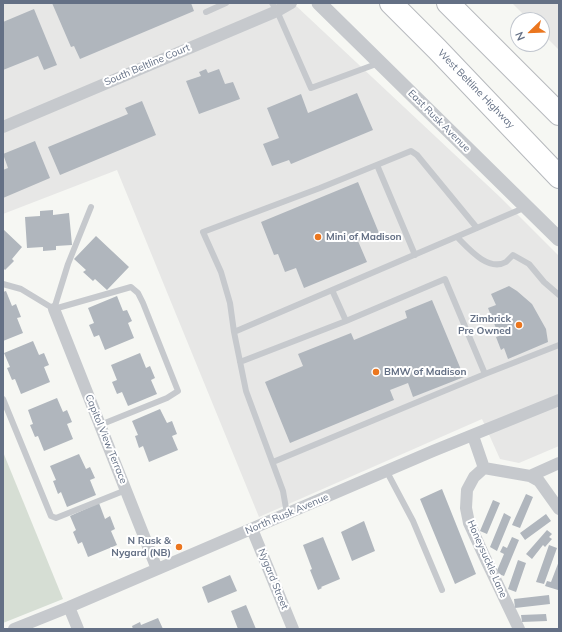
<!DOCTYPE html>
<style>
body{margin:0}
#map{position:relative;width:562px;height:632px;overflow:hidden;background:#f6f7f3;font-family:Mulish,sans-serif}
canvas{display:block}
.frame{position:absolute;inset:0;border:4px solid #647085;pointer-events:none}
.north{position:absolute;left:510px;top:12px;width:40px;height:40px;box-sizing:border-box;background:#fff;border:1px solid #c1c6ce;border-radius:50%;rotate:247deg;font-size:11px;font-weight:700;line-height:16px;text-align:center;color:#647085}
.north::after{content:'';display:block;margin:auto;width:14px;height:18px;background:#eb761e;clip-path:polygon(50% 0,100% 100%,50% 72%,0 100%)}
</style>
<div id="map">
<canvas width="562" height="632"></canvas>
<div class="frame"></div>
<div class="north">N</div>
</div>
<script>
const context = document.querySelector('canvas').getContext('2d');
context.lineJoin = 'round';
function paint(path, color) {
  context.fillStyle = color;
  context.fill(path, 'evenodd');
}
function trace(path, color, width, dash) {
  context.strokeStyle = color;
  context.lineWidth = width;
  context.lineCap = dash ? 'butt' : 'round';
  context.setLineDash(dash || []);
  context.stroke(path);
}
function label(font, color, halo, rows, align = 'center') {
  context.font = font + ' Mulish,sans-serif';
  context.lineWidth = 4;
  context.setLineDash([]);
  context.textBaseline = 'middle';
  context.strokeStyle = halo;
  context.fillStyle = color;
  for (const [text, x, y, turn = 0] of rows) {
    context.save();
    context.translate(x, y);
    context.rotate((+turn || 0) * Math.PI / 180);
    context.textAlign = isNaN(turn) ? turn : align;
    if (halo) context.strokeText(text, 0, 0);
    context.fillText(text, 0, 0);
    context.restore();
  }
}
paint(new Path2D(`
 M3,3H293L500,197L559,256V446L519,463L500,459L482,419L259,517L117,170L3,214Z
 M512,3H559V50L542,33V20H529Z`), '#e7e7e6');
paint(new Path2D(`
 M3,452L63,599L3,623Z`), '#d6ded4');
paint(new Path2D(`
 M52,3H191L194,11L80,59L74,46L71,47Z
 M34,9L57,65L44,70L38,56L3,70V22Z
 M206,69L208,73L219,69L225,84L233,82L240,99L199,114L186,81L201,76L199,72Z
 M357,93L373,130L291,164L289,160L272,166L263,144L279,138L267,108L301,94L308,113Z
 M142,101L156,135L60,175L48,147L128,114L125,108Z
 M35,141L50,178L3,198V170L8,168L3,154Z
 M358,182L379,233L358,241L367,262L304,288L296,268L285,272L278,254L274,255L261,222Z
 M53,210V215L69,213L72,245L56,246V250L43,251V247L27,248L25,217L40,216V211Z
 M3,229L22,247L12,259L14,261L5,270L3,268Z
 M96,236L129,267L107,290L95,279L93,281L83,272L86,270L74,259Z
 M509,286L517,291L532,304L546,329L548,342L508,359L504,348L501,350L496,337L499,336L488,308L496,305L491,294Z
 M6,291L12,306L16,304L21,317L17,318L23,333L3,341V292Z
 M117,296L123,311L127,310L132,321L128,323L134,338L105,350L99,335L94,337L89,325L94,323L88,308Z
 M432,300L464,377L413,397L408,383L390,390L394,400L290,443L265,382L303,366L298,354L351,333L354,340L407,318L405,311Z
 M33,341L39,355L44,353L49,365L44,367L50,382L21,394L15,379L12,380L7,368L10,367L4,353Z
 M140,353L146,368L150,366L155,378L151,380L157,394L128,406L122,392L117,394L112,382L117,380L111,365Z
 M57,398L63,412L67,410L72,422L67,424L73,439L44,451L38,436L35,437L30,425L33,424L28,410Z
 M160,409L167,423L172,421L177,434L172,436L178,450L149,462L143,446L139,448L135,436L138,435L132,421Z
 M79,454L86,469L90,467L95,478L90,480L96,495L67,507L61,492L58,494L53,481L56,480L50,466Z
 M442,489L476,574L455,584L420,499Z
 M526,494L533,497L520,528L512,525Z
 M493,500L500,503L487,534L480,531Z
 M99,503L105,519L110,516L115,529L111,531L117,545L88,557L82,542L78,544L73,532L76,530L70,516Z
 M504,513L511,517L497,551L490,547Z
 M546,514L551,521L525,540L520,533Z
 M364,521L375,551L352,561L341,532Z
 M547,530L552,534L549,537L552,539L545,547L543,545L532,559L526,554Z
 M323,537L340,579L321,587L322,588L318,590L310,570L312,569L303,545Z
 M512,537L519,540L504,576L496,573L504,554L500,552L503,546L507,548Z
 M549,545L557,548L544,584L536,582Z
 M518,560L526,563L516,592L508,589Z
 M559,561V586L558,590L545,586L547,581L551,582Z
 M230,575L237,591L208,603L202,587Z
 M549,595L550,604L515,608L514,599Z
 M246,605L256,629H238L231,611Z
 M546,614L547,621L522,622L521,615Z
 M158,618L163,629H133L132,626L140,622L141,625Z`), '#b0b6bd');
const motorway = new Path2D(`
 M391,3L437,49L559,177
 M448,3L559,114`);
trace(motorway, '#b6b9bd', 24);
trace(new Path2D(`
 M272,3L277,11L311,88L379,63
 M206,12L226,3
 M377,165L415,255
 M91,207L68,264L54,309L131,287L138,293L143,303L178,391L167,398L100,425
 M457,237C468,248 488,272 506,262C508,260 511,257 513,255L529,264L544,282L559,295
 M3,284L21,289L54,309
 M234,332L230,303L221,272L203,232L320,188L411,151L417,155L477,228
 M240,362L346,321
 M485,374L559,345
 M3,399L51,516L56,518L126,490
 M273,462L485,374L445,279L346,321L332,290
 M387,472L413,521L442,590
 M287,514L283,491L246,391L234,332L526,207`), '#c6c9cd', 6);
trace(new Path2D(`
 M3,127L277,11L291,3
 M54,309L157,569
 M473,436L484,468
 M484,468L474,477L467,490L466,508L469,523L487,562L519,629
 M484,468L530,476L539,481L559,509
 M530,476L559,463
 M252,529L293,629
 M69,607L78,629
 M14,629L69,607L433,451L559,400`), '#c6c9cd', 12);
trace(new Path2D(`
 M319,3L559,239`), '#c6c9cd', 15);
trace(motorway, '#fff', 22);
for (const [x, y, r, color] of [
 [318,237,4,"#eb761e"],
 [519,325,4,"#eb761e"],
 [376,372,4,"#eb761e"],
 [179,547,4,"#eb761e"]
]) {
  const dot = new Path2D();
  dot.arc(x, y, r, 0, 2 * Math.PI);
  context.fillStyle = color;
  context.fill(dot);
  trace(dot, '#fff', 1.5);
}
label('10px', '#647085', '#fff', [
 ["South Beltline Court",147,65,-23],
 ["West Beltline Highway",476,89,46],
 ["East Rusk Avenue",439,121,45],
 ["Capitol View Terrace",106,439,68],
 ["North Rusk Avenue",287,514,-23],
 ["Honeysuckle Lane",487,559,66],
 ["Nygard Street",273,579,68]
]);
label('bold 10px', '#647085', '#fff', [
 ["Mini of Madison",326,237],
 ["Zimbrick",511,319,"right"],
 ["Pre Owned",511,331,"right"],
 ["BMW of Madison",384,372],
 ["N Rusk &",171,541,"right"],
 ["Nygard (NB)",171,553,"right"]
], 'left');
</script>
